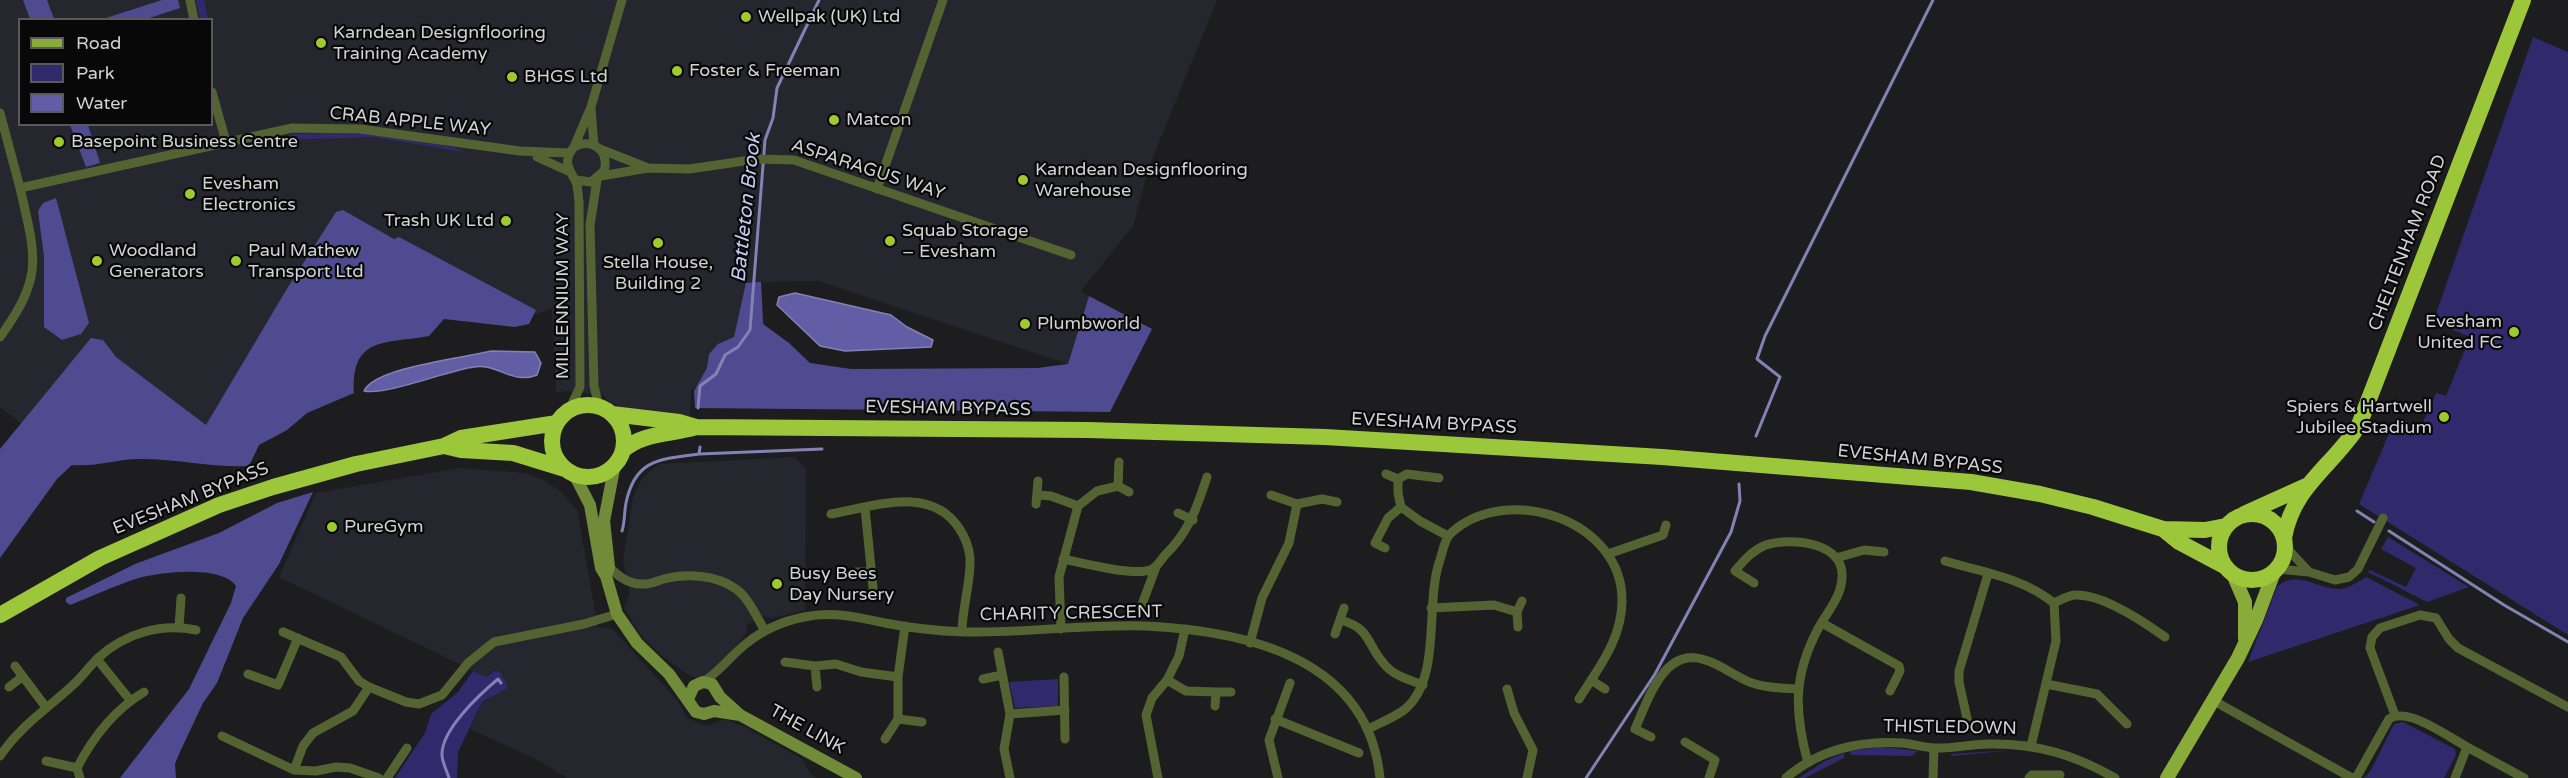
<!DOCTYPE html>
<meta charset="utf-8">
<style>
body{margin:0}
#map{position:relative;width:2568px;height:778px;overflow:hidden;background:#1d1d20;font-family:"Varela Round",sans-serif}
canvas{display:block}
.legend{position:absolute;left:18px;top:18px;width:195px;height:108px;box-sizing:border-box;background:#080809;border:2px solid #59595a;margin:0;padding:8px 10px;list-style:none;font-size:18px;color:#d2d2d4}
.legend li{display:flex;align-items:center;gap:12px;height:30px}
.legend b{width:30px;border:2px solid #59595a}
</style>
<div id="map">
<canvas width="2568" height="778"></canvas>
<ul class="legend">
<li><b style="height:8px;background:#88ab3a"></b>Road</li>
<li><b style="height:16px;background:#31296b"></b>Park</li>
<li><b style="height:16px;background:#625ea6"></b>Water</li>
</ul>
</div>
<script>
const context = document.querySelector('canvas').getContext('2d');
context.lineJoin = 'round';
function paint(path, color) {
  context.fillStyle = color;
  context.fill(path, 'evenodd');
}
function trace(path, color, width, dash) {
  context.strokeStyle = color;
  context.lineWidth = width;
  context.lineCap = dash ? 'butt' : 'round';
  context.setLineDash(dash || []);
  context.stroke(path);
}
function label(font, color, halo, rows, align = 'center') {
  context.font = font + ' "Varela Round",sans-serif';
  context.lineWidth = 4.5;
  context.setLineDash([]);
  context.textBaseline = 'middle';
  context.strokeStyle = halo;
  context.fillStyle = color;
  for (const [text, x, y, turn = 0] of rows) {
    context.save();
    context.translate(x, y);
    context.rotate((+turn || 0) * Math.PI / 180);
    context.textAlign = isNaN(turn) ? turn : align;
    if (halo) context.strokeText(text, 0, 0);
    context.fillText(text, 0, 0);
    context.restore();
  }
}
paint(new Path2D(`
 M0,0H1217L1148,169L1133,226L1081,291L1089,296L1068,364L818,281L761,282L764,325L755,344L691,390L690,416L646,414L610,403L603,395L566,391L556,393L552,309L536,314L338,214L321,235L206,426L91,339L21,423L0,407ZM20,20H212V124H20Z
 M795,457L806,469L805,610L772,618L760,616L747,625L746,634L710,678L699,679L687,674L661,655L639,633L624,608L630,593L623,560L633,497L642,478L659,464Z
 M460,468L525,473L546,481L562,493L577,510L598,627L610,628L615,632L677,700L687,718L707,726L725,719L745,727L802,759L810,773L816,778H567L538,760L470,729L482,702L507,688L495,670L486,677L279,577L316,493Z`), '#26262e');
paint(new Path2D(`
 M196,0H204L208,19H200Z
 M2533,37L2568,52V635L2359,504L2396,417L2421,427L2436,393L2446,396L2470,337L2433,322Z
 M324,133L364,134L454,147L464,152L373,137L281,140L292,134Z
 M2388,537L2469,587L2427,602L2368,572L2370,570L2406,587L2416,568L2381,549Z
 M2366,577L2420,605L2248,662L2277,587C2297,568 2318,590 2340,589C2349,588 2358,582 2366,577Z
 M496,670L501,674L508,688L482,702L458,752L457,778H395L425,733L431,714L457,693L473,671L486,677Z
 M1058,679V706L1015,708L1009,682Z
 M2403,722L2455,749L2456,755L2444,778H2364L2371,770L2394,724Z
 M1882,747L1918,751L1912,756L1851,755L1849,751Z
 M2014,750L1952,756L1951,754Z
 M1844,753V758L1805,778H1799L1823,762Z`), '#31296b');
paint(new Path2D(`
 M23,0H47L54,19H30Z
 M162,0H178L180,8L146,19H103Z
 M70,125H88L100,163L86,167Z
 M56,198L89,323L81,334L62,340L44,327V256L38,211L43,203Z
 M343,210L394,239L399,237L536,310L529,324L515,327L444,319L429,336C385,344 351,336 354,393L307,413L287,430L259,445L249,466C212,468 175,458 137,459C114,460 95,467 72,465L57,479L0,558V449L91,338L103,340L116,357L206,425L288,287L336,212Z
 M761,282L763,324L789,343L810,363L851,369L1038,368L1068,364L1089,296L1152,329L1110,412L695,408L694,391L707,368L709,354L718,344L734,337L746,283Z
 M313,492L279,564L243,618L217,683L203,703L179,754L175,764L176,778H120L189,689L231,603L236,586C221,565 161,572 139,578C116,585 93,596 70,605L66,602V598L135,564L219,533L277,503Z`), '#4f4b90');
const water = new Path2D(`
 M795,293L891,315L907,327L933,340L931,347L845,351L820,346L777,305L779,297Z
 M491,351L535,352L541,363L537,375C513,385 497,363 474,367C449,370 385,396 364,391C375,367 465,358 491,351Z`);
paint(water, '#625ea6');
trace(water, '#8481b4', 1.5);
trace(new Path2D(`
 M698,408L700,386L716,374L725,355L738,347L750,330L765,140L773,118L777,88L819,0
 M1756,436L1780,377L1757,359L1765,336L1933,0
 M699,454L822,449
 M2357,511L2374,522
 M622,531C625,522 624,513 626,503C635,459 660,459 699,454L700,447
 M2389,531L2504,605L2568,642
 M449,778C447,771 442,762 442,755C441,730 480,694 498,679L501,683
 M1586,778L1655,674L1731,532L1740,501L1739,484`), '#8481b4', 3);
trace(new Path2D(`
 M190,0L194,20
 M212,92L226,142
 M591,109L594,145
 M0,113L20,188L292,128L360,129L520,151L569,153
 M574,147L591,107L622,0
 M600,149L648,168
 M537,157L568,171
 M601,176L648,168L689,169L758,159L794,160L1071,255
 M597,180L590,225L594,386L599,407
 M877,189L943,0
 M0,337C44,276 36,258 20,188
 M569,410L580,387L579,202C578,196 578,186 576,182C569,169 562,161 574,147C592,137 610,151 604,171L591,182L576,180
 M1119,462L1118,486L1129,492
 M1386,474L1398,479
 M1038,495L1051,496L1078,506L1097,491L1118,486
 M1271,495L1297,504L1322,499L1337,502
 M1036,504L1038,481
 M1401,507L1420,521L1448,536
 M865,508L873,588
 M1178,513L1193,520
 M831,514C872,507 930,484 959,528C965,537 969,547 970,558C971,583 962,607 962,632
 M2285,546L2309,572
 M1385,548L1375,543L1388,518L1401,507L1398,493V479L1407,474L1439,478
 M1608,554L1663,535L1666,525
 M1836,558L1864,550L1884,552
 M1063,559C1082,563 1132,576 1150,570C1158,567 1161,559 1166,554C1189,532 1197,507 1207,477
 M1945,561C1985,573 2021,577 2054,603L2056,641L2031,746
 M609,567C618,576 628,584 641,584C650,585 656,581 664,579C686,573 717,575 736,589C749,598 757,618 765,631
 M2277,569L2309,572L2335,580L2349,577L2358,569L2383,518
 M856,572H871
 M1754,583L1735,571C1744,560 1753,550 1766,545C1791,537 1845,542 1842,578C1841,597 1828,611 1819,627C1793,675 1794,711 1808,763
 M2054,603C2061,600 2068,595 2076,595C2102,594 2144,622 2165,637
 M1141,607L1156,567
 M1431,608L1494,605L1517,612
 M1340,620C1372,628 1366,645 1385,665C1394,676 1410,680 1423,685
 M1822,623L1899,666L1900,671L1890,691
 M179,627L181,598
 M1518,627L1517,612L1522,601
 M1061,629L1059,577L1078,506
 M283,632L341,657L359,681L369,687L406,702L419,704L442,695L468,663L494,642L584,624L617,614
 M1335,634L1344,608
 M1250,643L1262,598L1289,543L1297,504
 M998,652L1010,714L1004,749L1010,778
 M97,659L130,700
 M785,662L815,666L836,664L861,672L898,677
 M15,666L45,706
 M815,666L817,687
 M248,674L278,685L298,638
 M1064,677L1065,739
 M983,679L1002,675
 M1167,680L1186,691L1216,692
 M1591,680L1605,689
 M703,682C721,671 731,655 747,643C763,630 784,621 804,617C832,611 857,617 885,623C910,628 939,631 965,632C1026,633 1086,624 1146,626C1247,631 1368,658 1380,778
 M2046,684L2097,694L2127,724
 M9,687L22,677
 M1507,689L1514,713L1533,750L1527,778
 M2214,701L2352,778
 M1215,706L1216,692H1231
 M1010,714L1065,710
 M2395,715L2370,648L2372,637L2380,628L2420,615L2436,618L2449,639L2458,648L2568,707
 M898,719L922,722
 M1275,719L1359,753
 M1968,723L1959,682V671L1988,574
 M1368,729C1380,723 1393,718 1404,710C1442,680 1425,606 1439,563C1442,555 1444,540 1450,534C1506,481 1623,520 1622,601C1622,639 1598,669 1579,699
 M222,736L294,770L316,771L336,767L350,768L379,778
 M1651,737L1635,729C1643,711 1650,690 1662,675C1689,639 1719,668 1747,681C1763,688 1781,688 1797,689
 M885,739L898,719V677L905,626
 M1685,742L1715,760L1709,778
 M0,756C20,726 47,709 73,685C82,677 89,667 98,658C125,633 161,623 196,630
 M46,761L77,768L80,778
 M77,768C93,737 114,710 144,692
 M294,770L303,746L313,733L353,711L369,687
 M387,778L407,748
 M1158,778L1146,715L1152,698L1167,680L1179,656L1185,629
 M1278,778L1269,740L1290,683
 M1786,778C1818,750 1860,740 1902,743C1912,744 1923,747 1934,748C1952,749 1970,744 1989,744C2036,743 2075,755 2115,778
 M1933,778L1934,748
 M2029,778L2032,775H2060
 M2356,778L2389,719C2407,706 2449,737 2467,747
 M2455,778L2467,747L2524,778`), '#536432', 9);
trace(new Path2D(`
 M574,474L590,505L601,568L606,576L617,614L637,643L669,674L696,712L704,714L714,711L740,715
 M606,576L609,567L604,521L615,464
 M688,699L694,686L703,682L712,684L720,697L740,715L856,778`), '#718c38', 12);
trace(new Path2D(`
 M2233,574L2245,602V639
 M2167,778L2238,658L2256,620L2274,572`), '#88ab3a', 14);
trace(new Path2D(`
 M552 441a36 36 0 1 1 72 0a36 36 0 1 1-72 0Z
 M612,414L679,422L696,427
 M444,446L461,450L513,453L565,469
 M623,450C645,432 670,435 696,427L1088,430L1325,437L1662,457L1971,482L2040,494L2093,507L2163,529L2205,530L2226,526
 M2244,514L2306,486
 M2219 547a33 33 0 1 1 66 0a33 33 0 1 1-66 0Z
 M2163,529L2179,542L2226,567
 M2284,538C2293,486 2332,467 2359,425L2523,0
 M0,615L100,558L219,505L273,487L356,464L444,446L461,438L557,423`), '#9dc73a', 16);
for (const [x, y, r, color] of [
 [746,17,6,"#9eca2f"],
 [321,43,6,"#9eca2f"],
 [677,71,6,"#9eca2f"],
 [512,77,6,"#9eca2f"],
 [834,120,6,"#9eca2f"],
 [59,142,6,"#9eca2f"],
 [1023,180,6,"#9eca2f"],
 [190,194,6,"#9eca2f"],
 [506,221,6,"#9eca2f"],
 [890,241,6,"#9eca2f"],
 [658,243,6,"#9eca2f"],
 [97,261,6,"#9eca2f"],
 [236,261,6,"#9eca2f"],
 [1025,324,6,"#9eca2f"],
 [2514,332,6,"#9eca2f"],
 [2444,417,6,"#9eca2f"],
 [332,527,6,"#9eca2f"],
 [777,584,6,"#9eca2f"]
]) {
  const dot = new Path2D();
  dot.arc(x, y, r, 0, 2 * Math.PI);
  context.fillStyle = color;
  context.fill(dot);
  trace(dot, '#080809', 2);
}
label('18px', '#d2d2d4', '#080809', [
 ["Wellpak (UK) Ltd",758,17],
 ["Karndean Designflooring",333,33],
 ["Training Academy",333,54],
 ["Foster & Freeman",689,71],
 ["BHGS Ltd",524,77],
 ["Matcon",846,120],
 ["Basepoint Business Centre",71,142],
 ["Karndean Designflooring",1035,170],
 ["Warehouse",1035,191],
 ["Evesham",202,184],
 ["Electronics",202,205],
 ["Trash UK Ltd",494,221,"right"],
 ["Squab Storage",902,231],
 ["– Evesham",902,252],
 ["Woodland",109,251],
 ["Generators",109,272],
 ["Paul Mathew",248,251],
 ["Transport Ltd",248,272],
 ["Stella House,",658,263,"center"],
 ["Building 2",658,284,"center"],
 ["Evesham",2502,322,"right"],
 ["United FC",2502,343,"right"],
 ["Plumbworld",1037,324],
 ["Spiers & Hartwell",2432,407,"right"],
 ["Jubilee Stadium",2432,428,"right"],
 ["PureGym",344,527],
 ["Busy Bees",789,574],
 ["Day Nursery",789,595]
], 'left');
label('18px', '#d2d2d4', '#080809', [
 ["CRAB APPLE WAY",410,122,6],
 ["ASPARAGUS WAY",868,170,18],
 ["CHELTENHAM ROAD",2408,243,-69],
 ["MILLENNIUM WAY",563,296,-90],
 ["EVESHAM BYPASS",948,409,1],
 ["EVESHAM BYPASS",1434,424,3],
 ["EVESHAM BYPASS",1920,460,6],
 ["EVESHAM BYPASS",191,499,-22],
 ["CHARITY CRESCENT",1071,614,-1],
 ["THISTLEDOWN",1950,728,1],
 ["THE LINK",807,730,29]
]);
label('italic 20px', '#c7c8f1', '#080809', [
 ["Battleton Brook",747,208,-84]
]);
</script>
